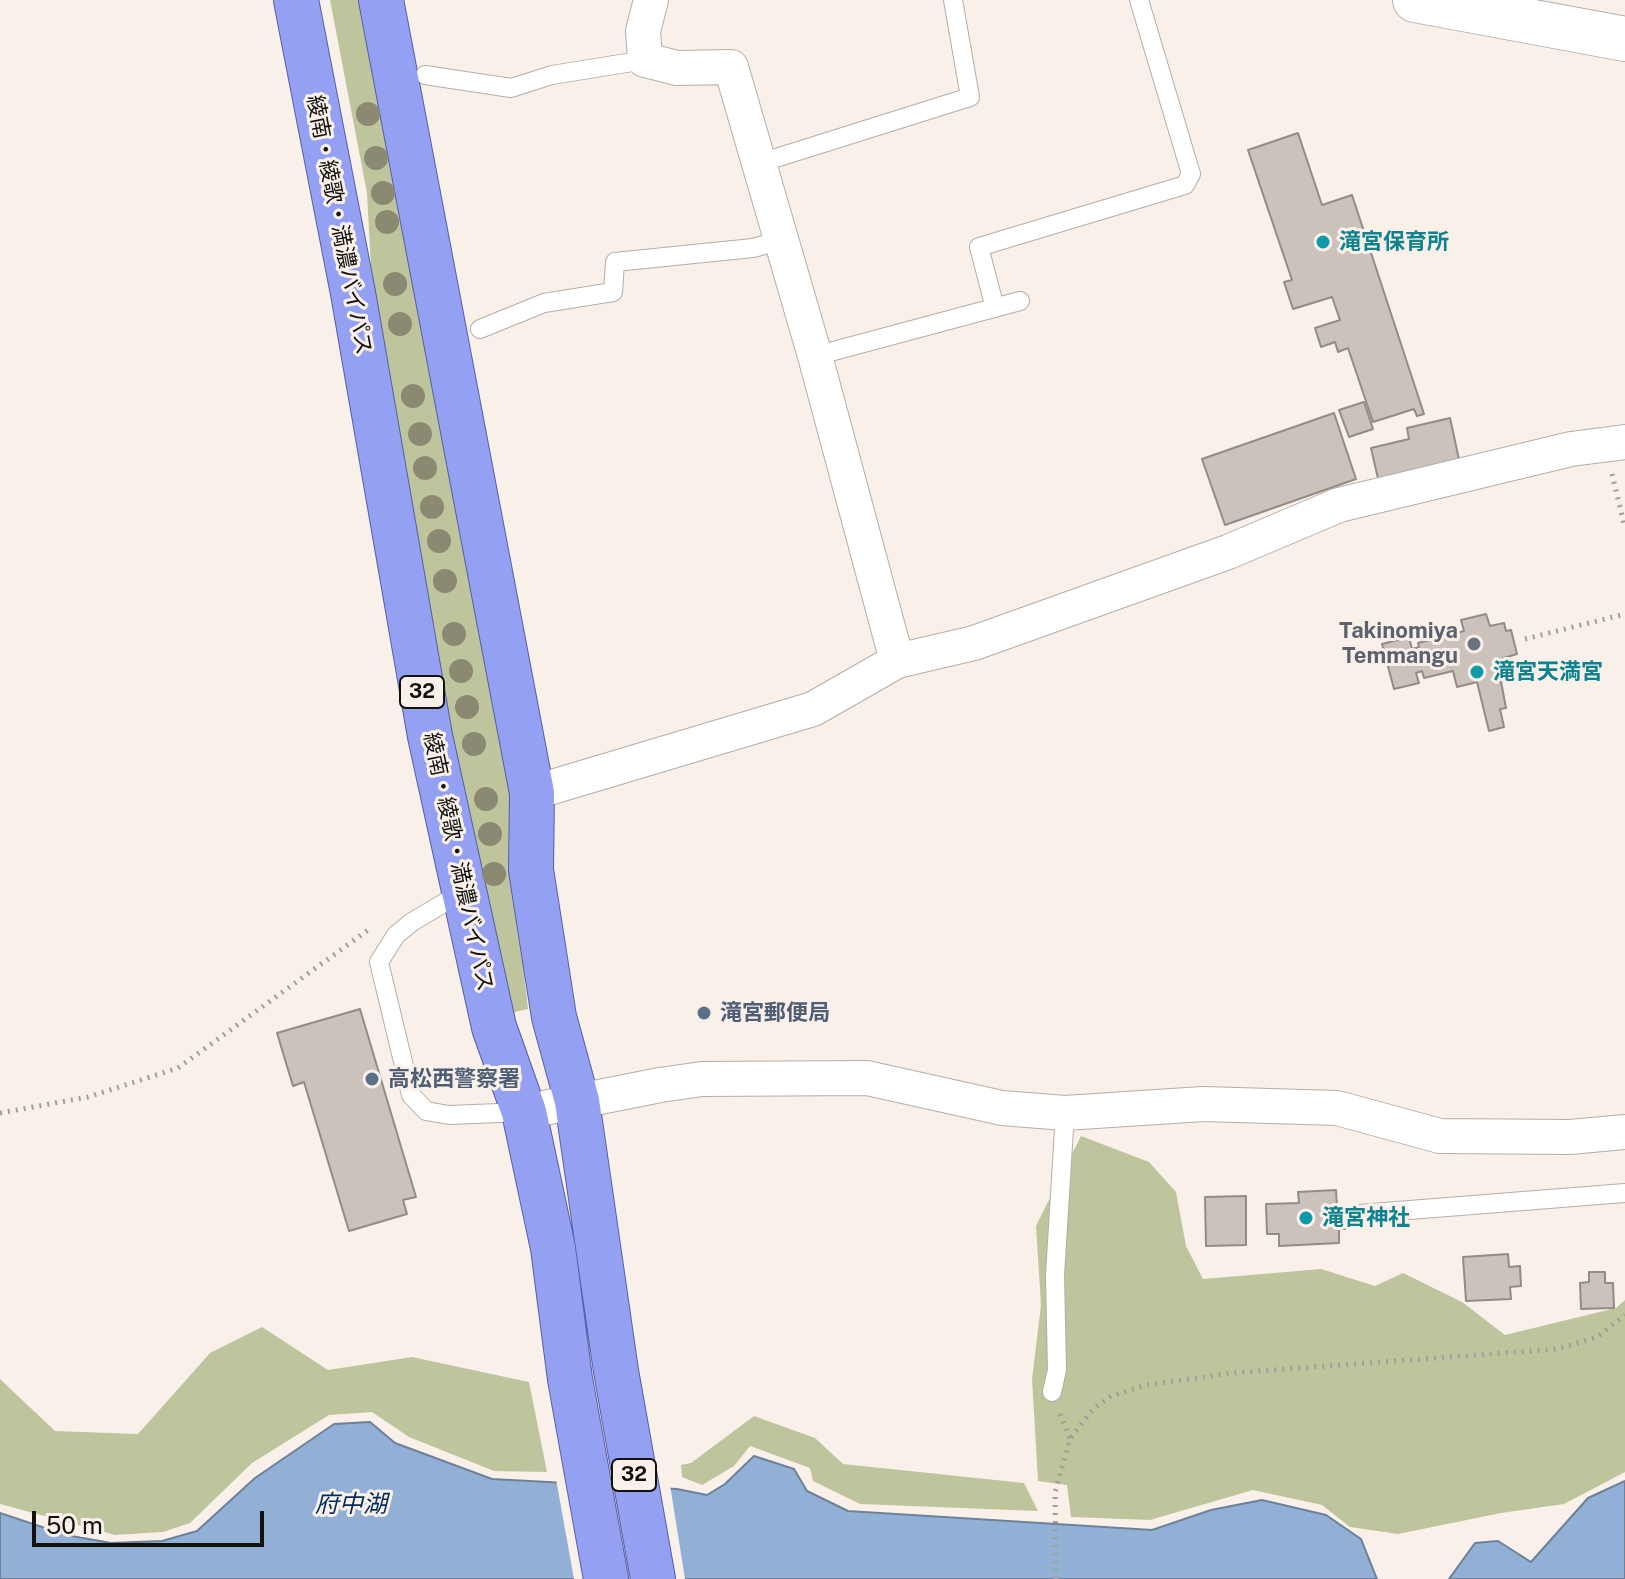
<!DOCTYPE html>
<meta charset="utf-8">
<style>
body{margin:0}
#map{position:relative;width:1625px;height:1579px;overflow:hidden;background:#f9f0ea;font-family:"Public Sans",sans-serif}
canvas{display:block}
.scale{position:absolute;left:32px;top:1511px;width:232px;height:36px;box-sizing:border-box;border:4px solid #14120f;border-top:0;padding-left:10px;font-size:24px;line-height:28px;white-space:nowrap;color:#14120f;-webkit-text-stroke:6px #f9f0ea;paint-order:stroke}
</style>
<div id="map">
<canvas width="1625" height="1579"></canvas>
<div class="scale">50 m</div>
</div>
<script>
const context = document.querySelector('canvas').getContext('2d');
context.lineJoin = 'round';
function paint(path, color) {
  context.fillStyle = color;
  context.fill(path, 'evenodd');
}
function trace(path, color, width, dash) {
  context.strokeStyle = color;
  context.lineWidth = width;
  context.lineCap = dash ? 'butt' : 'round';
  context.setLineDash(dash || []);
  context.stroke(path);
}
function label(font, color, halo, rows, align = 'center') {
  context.font = font + ' "Public Sans","Noto Sans JP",sans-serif';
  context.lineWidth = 6;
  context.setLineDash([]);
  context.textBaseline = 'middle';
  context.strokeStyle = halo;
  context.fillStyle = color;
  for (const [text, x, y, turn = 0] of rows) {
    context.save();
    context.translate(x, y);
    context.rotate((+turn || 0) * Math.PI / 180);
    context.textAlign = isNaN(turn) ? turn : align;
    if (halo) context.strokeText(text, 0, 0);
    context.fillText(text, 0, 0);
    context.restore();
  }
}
paint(new Path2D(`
 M330,0H363L522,834L519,930L528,1009L510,1013L448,730L374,323L367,193Z
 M1081,1136L1149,1162L1176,1192L1186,1246L1203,1279L1321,1269L1375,1286L1403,1273L1462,1302L1505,1335L1616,1308L1625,1300V1472L1564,1504L1501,1513L1398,1534L1350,1527L1322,1505L1253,1490L1150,1520L1071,1517L1067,1485L1038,1481L1032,1379L1041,1305L1036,1226Z
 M262,1327L328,1370L412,1357L529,1382L547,1472L494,1471L409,1437L372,1412L329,1415L252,1463L190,1523L163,1532L115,1535L0,1504V1379L55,1431L138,1434L210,1353Z
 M754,1416L815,1438L843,1464L1024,1483L1038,1511L860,1504L813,1481L810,1468L750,1446L734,1466L702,1485L682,1477L681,1465L691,1463Z`), '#bec59c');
const water = new Path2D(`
 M370,1422L395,1443L492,1479L677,1489L707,1495L725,1484L754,1456L794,1469L807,1491L848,1511L1152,1530L1211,1510L1262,1500L1326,1515L1361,1539L1377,1579H0V1513L66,1535L111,1543L162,1541L197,1531L255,1478L334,1424Z
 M1625,1481V1579H1449L1475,1543L1498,1541L1531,1562L1588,1498Z`);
paint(water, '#92b0d6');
trace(water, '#6c819a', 2);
paint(new Path2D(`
 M556,1479L670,1485L685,1579H574Z`), '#f9f0ea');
const building = new Path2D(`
 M1298,133L1322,205L1352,195L1424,414L1417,416L1414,409L1373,422L1348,348L1338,352L1335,342L1321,347L1315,328L1340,320L1332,297L1293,309L1284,282L1292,280L1248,150Z
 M1364,402L1373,429L1349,437L1339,410Z
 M1334,413L1356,479L1225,525L1202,459Z
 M1450,418L1460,464L1379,483L1371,448L1409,439L1407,428Z
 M1486,614L1490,626L1504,623L1506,631L1511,630L1517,654L1497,660L1506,708L1500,709L1504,727L1489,731L1477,682L1457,687L1453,671L1424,678L1422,671L1416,673L1419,683L1394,689L1382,644L1409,637L1412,649L1419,647L1418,643L1464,631L1461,620Z
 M360,1009L416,1197L403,1200L407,1214L349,1231L304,1082L293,1086L277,1033Z
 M1336,1190L1337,1207H1346L1347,1229H1339V1243L1279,1246V1234H1267L1266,1204L1299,1203L1298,1192Z
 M1246,1196V1245L1206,1246L1205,1197Z
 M1508,1254L1509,1267L1520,1266L1521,1286L1510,1287L1511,1299L1466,1301L1463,1257Z
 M1589,1272H1605V1283H1613L1614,1308L1581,1309L1580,1283L1589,1282Z`);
paint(building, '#cac2bb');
trace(building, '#928c85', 2);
const service = new Path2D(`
 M425,75L511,88L552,75L645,60
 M760,163L970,97L953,0
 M995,308L979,247L1185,185L1191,174L1139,0
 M480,329L544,303L613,292L615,262L753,248L782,240
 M815,356L1020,301
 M464,891L412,922L396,935L379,962L411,1095L426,1111L449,1115L524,1112
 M1359,1214L1625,1193
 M1052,1392L1057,1370L1055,1275L1065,1113`);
const minor = new Path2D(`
 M651,0L643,31L645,60L677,68L731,67L815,356L897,661
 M532,793L813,709L897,661L974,643L1228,552L1339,505L1571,449L1625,442
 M524,1112L660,1085L702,1079L867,1078L1002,1108L1065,1113L1203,1104L1337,1108L1440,1136L1570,1137L1625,1132`);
const secondary = new Path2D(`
 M1415,0L1625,39`);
const trunk = new Path2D(`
 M296,0L353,293L430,736L494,1027L524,1112L553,1248L570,1379L606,1579
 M381,0L532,793L531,870L554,1017L577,1101L616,1371L653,1579`);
trace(service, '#b5ada7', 20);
trace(minor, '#b5ada7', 36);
trace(secondary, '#b5ada7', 46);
trace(trunk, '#565fa1', 46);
trace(new Path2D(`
 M1612,474L1625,528
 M1525,639L1625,614
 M0,1113L88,1097L178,1068L368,930
 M1060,1414L1070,1438
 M1056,1579L1055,1492L1070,1439L1093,1409L1111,1396L1147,1385L1232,1373L1558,1349L1597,1337L1625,1315`), '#a39c97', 5, [2, 6]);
trace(service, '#fff', 18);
trace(minor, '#fff', 34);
trace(secondary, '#fff', 44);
trace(trunk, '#94a0f2', 44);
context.fillStyle = '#8b8972';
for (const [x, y] of [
 [368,114],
 [376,158],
 [383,193],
 [387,222],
 [395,284],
 [400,324],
 [413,396],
 [420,434],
 [425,468],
 [432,507],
 [439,541],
 [445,581],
 [454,634],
 [461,671],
 [467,707],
 [474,744],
 [486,799],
 [490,834],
 [494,874]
]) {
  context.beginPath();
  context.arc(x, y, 12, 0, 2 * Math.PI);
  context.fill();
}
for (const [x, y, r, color] of [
 [1323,242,8,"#0f9aa8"],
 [1474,644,8,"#6b7280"],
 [1477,672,8,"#0f9aa8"],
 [704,1013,8,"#5c6f8a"],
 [372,1079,8,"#5c6f8a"],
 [1306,1218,8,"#0f9aa8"]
]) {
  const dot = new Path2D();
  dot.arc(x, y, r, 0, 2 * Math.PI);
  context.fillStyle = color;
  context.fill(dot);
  trace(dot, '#f9f0ea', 3);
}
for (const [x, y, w] of [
 [422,692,44],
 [634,1475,44]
]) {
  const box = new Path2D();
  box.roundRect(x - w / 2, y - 16, w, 32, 6);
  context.fillStyle = '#f9f0ea';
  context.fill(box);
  trace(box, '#14120f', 2);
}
label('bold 20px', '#14120f', null, [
 ["32",422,692],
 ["32",634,1475]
]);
label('22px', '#14120f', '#f9f0ea', [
 ["綾南・綾歌・満濃バイパス",339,225,79],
 ["綾南・綾歌・満濃バイパス",458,862,78]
]);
label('bold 22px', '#0d838f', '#f9f0ea', [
 ["滝宮保育所",1339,242],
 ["滝宮天満宮",1493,672],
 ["滝宮神社",1322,1218]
], 'left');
label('bold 22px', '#5b616d', '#f9f0ea', [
 ["Takinomiya",1458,631],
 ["Temmangu",1458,656]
], 'right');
label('bold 22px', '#4e5e75', '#f9f0ea', [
 ["滝宮郵便局",720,1013],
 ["高松西警察署",388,1079]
], 'left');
label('italic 24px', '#012c5a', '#f9f0ea', [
 ["府中湖",351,1505]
]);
</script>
